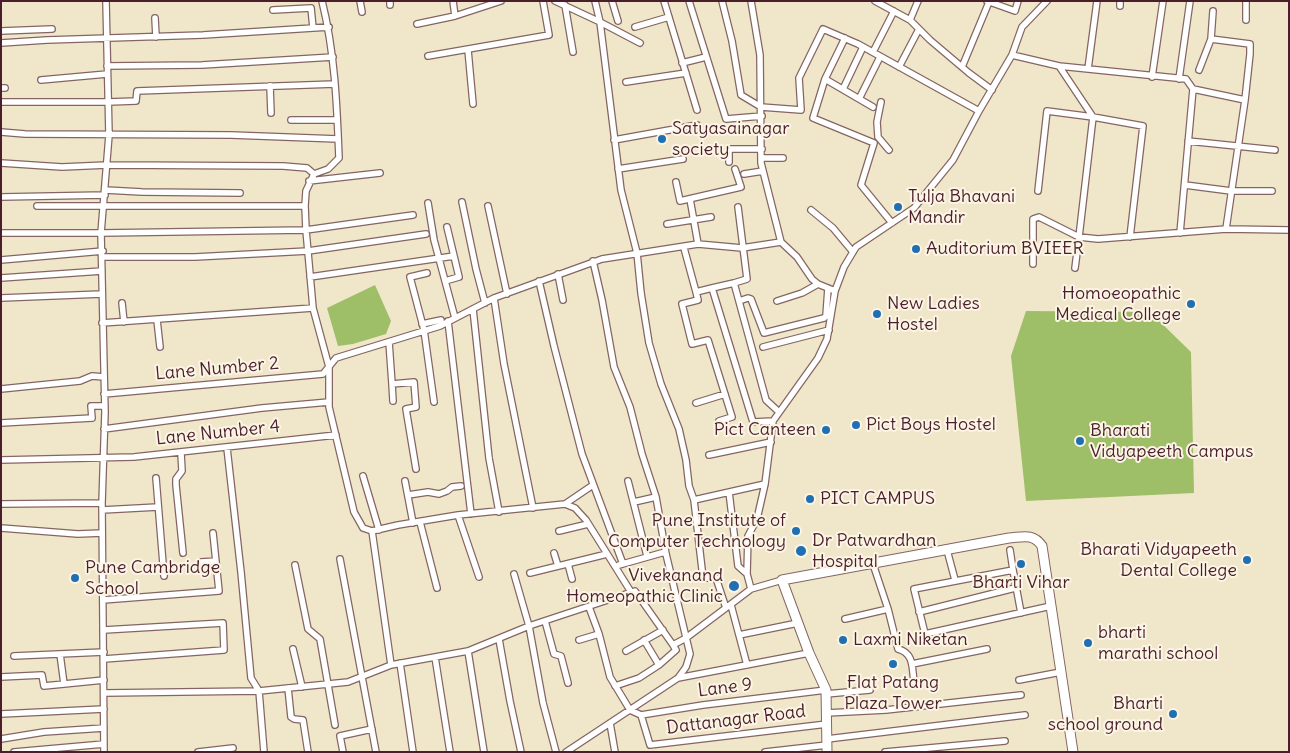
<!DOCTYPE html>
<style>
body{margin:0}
#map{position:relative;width:1290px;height:753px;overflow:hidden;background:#f0e7ca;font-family:Delius,sans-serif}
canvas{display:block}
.frame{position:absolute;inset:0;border:2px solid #4a1f2b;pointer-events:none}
</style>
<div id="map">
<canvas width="1290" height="753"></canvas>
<div class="frame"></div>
</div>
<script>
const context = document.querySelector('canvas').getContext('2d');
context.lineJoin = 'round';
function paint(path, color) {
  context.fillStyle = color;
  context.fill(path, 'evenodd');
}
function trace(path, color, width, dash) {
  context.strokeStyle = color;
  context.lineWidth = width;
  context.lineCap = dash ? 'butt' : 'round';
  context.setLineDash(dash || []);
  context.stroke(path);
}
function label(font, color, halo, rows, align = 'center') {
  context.font = font + ' Delius,sans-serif';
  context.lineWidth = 4;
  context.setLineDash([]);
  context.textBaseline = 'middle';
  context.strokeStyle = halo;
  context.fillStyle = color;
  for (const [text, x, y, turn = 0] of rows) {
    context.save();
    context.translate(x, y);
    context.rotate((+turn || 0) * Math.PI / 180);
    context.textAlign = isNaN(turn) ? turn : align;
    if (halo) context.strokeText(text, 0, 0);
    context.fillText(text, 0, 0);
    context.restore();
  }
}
paint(new Path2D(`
 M375,285L391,321L386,334L353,344L338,346L327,308Z
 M1026,311L1150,312L1191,352L1194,493L1026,501L1011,356Z`), '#9ebf68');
const street = new Path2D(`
 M106,1L109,135L101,233L306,230L413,215
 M322,1C335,53 337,106 339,158L328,169L314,174L306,191L305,206L306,230L313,308L329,367V407L354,512L363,528L372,531L398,525L458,515L565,504L575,508L586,520L631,592
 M360,1L362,12
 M390,1V5
 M453,1L455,16
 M555,1L600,22L640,43
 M595,1L600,22L621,190L637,253L641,293L649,343L661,384L679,429L686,460L689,486L694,500L703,578H716L726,608
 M612,1L618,21
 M664,1L697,110
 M689,1L726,119L762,116
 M722,1L732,41L741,95L761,107L801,110L799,78L823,29L858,44L979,111
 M751,1L760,55L761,163L781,242L797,257L812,279L818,284L835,291
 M875,1L910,20L930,40L969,73L992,90
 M987,1L1015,11L1018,1
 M565,5L573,52
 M1120,6V1
 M273,10L311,8L313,28
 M1213,11L1211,39L1250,44V54L1245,100L1226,229L1289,230
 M155,18L156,37
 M910,20L918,1
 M1246,20V1
 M417,24L455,16L501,1
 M635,27L669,17
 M1,31L52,29
 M845,38L825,79L813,118L874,143L861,185L892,223
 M1,43L47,40L203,35L329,27
 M468,50L473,104
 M873,52L894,11
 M1012,55L1059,66L1093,117L1079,237L1098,239L1226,229
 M428,56L549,35L543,1
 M682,63L706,57
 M107,66L202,65L333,57
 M1059,66L1186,79L1193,89L1245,100
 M899,67L919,29
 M962,67L989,2
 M1088,69L1097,1
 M1199,70L1211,39
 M1152,77L1163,1
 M825,79L873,107
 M1179,79L1190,1
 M41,80L107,74
 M626,82L686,73
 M270,86L271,113
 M1,88H5
 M843,89L863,47
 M859,99L880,57
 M1,102H108L136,101L137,91L335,84
 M881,102L877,122L878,137L889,150
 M291,120H337
 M1,132L25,134L231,135L338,139
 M614,140L697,125
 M1188,141L1275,150
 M761,158H783
 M729,162V149H762
 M1,163L62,167L107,165L283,166L307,168L314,174
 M618,169L683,159
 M744,174L763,171
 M309,181L380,173
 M676,182L680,201L741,187L735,169
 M1185,185L1231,191H1272
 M105,190L142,192L240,193
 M1038,191L1047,111L1093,117L1143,126L1130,237
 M1,197L105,195
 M690,199L698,244
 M462,202L476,269L485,303
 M428,203L434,240L455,318
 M37,206H305
 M488,206L507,294
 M811,210L833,228L853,252
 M667,224L711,217
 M1,233H101L105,412L102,503
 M1180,233L1193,89
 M684,248L696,292L712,288L753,422L773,421
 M103,257H195L308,251L426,234
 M1,260L103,251
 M1033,264V219L1039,217L1079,237L1075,268
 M427,273L410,277L424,330L434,402
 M558,274L563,300
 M310,277L454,256
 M1,278L102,271
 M445,281L459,277L447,227
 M539,281L554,346L582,454L623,564
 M734,283L747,279L738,207
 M712,288L734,283L766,400L779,412
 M696,292L698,300L682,304L692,344L708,340L732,417L719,421
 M1,298L102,294
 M494,298L504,364L533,508
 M739,301L748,298L751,299L764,333L824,318L826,316L828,288
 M777,301L802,293L818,284
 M122,303L124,322
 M473,309L489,458L499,512
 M157,320L160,347
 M448,321L471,514
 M102,323L313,308
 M422,324L441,320
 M389,342L392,384L414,382L416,407L406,409L416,469
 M763,347L829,330
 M392,384L393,401
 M1,389L80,381L92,376L104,377
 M104,394L323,374L336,358L440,326L494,298L602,259L698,244L742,248L781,242
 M696,403L725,394
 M1,423L92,418L91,406H105
 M104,429L262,408L329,402
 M227,448L241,572L251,678L259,691L264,752
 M181,453L182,471L176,479V485L183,553
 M709,455L771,442
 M1,460L134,457L336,435
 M363,476L379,530
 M156,478L164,576
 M405,481L413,523
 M628,481L647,556
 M729,492L738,566L747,574
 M408,495L428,492L439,494L447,491L452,487L461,486
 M694,500L765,484
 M634,502L656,497
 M1,504L102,503L104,752
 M565,504L593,485
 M102,510L158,507
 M458,515L479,577
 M420,522L437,588
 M1,528L78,534L102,533
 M372,531L391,665
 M559,531L588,524
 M947,550L955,580
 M1010,550L1013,570
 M554,553L558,566
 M340,559L376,752
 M201,562L216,561
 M568,564L572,579
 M873,564L888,609L898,649C914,653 912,668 914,682
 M295,565L308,629L320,639L335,725
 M619,565L665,552
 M530,573L607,554
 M514,574L529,626L543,703L556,752
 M751,589L747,574L748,536L757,519L765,484L773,421L818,358L827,339L835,291L844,267L856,247L914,208L953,160L979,111L1012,55L1022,27L1047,1
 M103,600L219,591L213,533
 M731,605L747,665
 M589,607L599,634L610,677L630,710L641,715L703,705L826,690
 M919,612L1015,588
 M1021,613L1013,570L914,589L925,634L1051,606
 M845,619L888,609
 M545,621L554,654L561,656L568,683
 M104,630L223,623L224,650L104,659
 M739,635L798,623
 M499,639L510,701L521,752
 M579,640L599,634
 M644,640L659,665L676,650L673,645
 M293,649L302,687
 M468,651L484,752
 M626,651L663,630
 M60,654L64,684
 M14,656L104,652
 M435,657L450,752
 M400,663L413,752
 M912,664L987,649
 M1,677L42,675L44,686L104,680
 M678,678L809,653
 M1019,680L1061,672
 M615,686L639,678L659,665
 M288,688L291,717L294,719L303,720L308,752
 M104,693L259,691L348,682L391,665L468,651L529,626L635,591L673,645L686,638L751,589L782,580
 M826,694L870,690
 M826,713L886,710L1021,695
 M1,714L104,709
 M641,715L650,745L827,724
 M610,723L615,752
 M1,739L44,732L104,728
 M827,739L1025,715
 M14,752L104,744
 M198,752L233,748
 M343,752L340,736L372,729
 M566,752L678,678L686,667L690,654L666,554L656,497L642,454L630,407L614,367L602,300L593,261
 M765,752L827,745
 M885,752L1005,741`);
const secondary = new Path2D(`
 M827,752L826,690L809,653L782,580L1009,538C1023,537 1033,533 1042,546L1073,752`);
trace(street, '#846563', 8);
trace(secondary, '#846563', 11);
trace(street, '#fff', 5.5);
trace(secondary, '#fff', 9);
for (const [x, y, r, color] of [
 [662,139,5,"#1f6fb2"],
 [898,207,5,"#1f6fb2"],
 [916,249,5,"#1f6fb2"],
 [1191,304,5,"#1f6fb2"],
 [877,314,5,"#1f6fb2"],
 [856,425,5,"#1f6fb2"],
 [826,430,5,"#1f6fb2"],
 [1080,441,5,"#1f6fb2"],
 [810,499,5,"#1f6fb2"],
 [796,531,5,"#1f6fb2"],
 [801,551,6,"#1f6fb2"],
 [1247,560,5,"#1f6fb2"],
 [1021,564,5,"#1f6fb2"],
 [75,578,5,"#1f6fb2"],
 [734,586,6,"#1f6fb2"],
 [843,640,5,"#1f6fb2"],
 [1088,643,5,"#1f6fb2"],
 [893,664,5,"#1f6fb2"],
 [1173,714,5,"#1f6fb2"]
]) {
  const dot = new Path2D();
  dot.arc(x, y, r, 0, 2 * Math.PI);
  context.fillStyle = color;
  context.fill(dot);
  trace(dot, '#fcf5e5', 2);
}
label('18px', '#4a1f2b', '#fcf5e5', [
 ["Satyasainagar",672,129],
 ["society",672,150],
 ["Tulja Bhavani",908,197],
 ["Mandir",908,218],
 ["Auditorium BVIEER",926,249],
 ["Homoeopathic",1181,294,"right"],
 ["Medical College",1181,315,"right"],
 ["New Ladies",887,304],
 ["Hostel",887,325],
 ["Pict Boys Hostel",866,425],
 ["Pict Canteen",816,430,"right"],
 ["Bharati",1090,431],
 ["Vidyapeeth Campus",1090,452],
 ["PICT CAMPUS",820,499],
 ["Pune Institute of",786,521,"right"],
 ["Computer Technology",786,542,"right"],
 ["Dr Patwardhan",812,541],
 ["Hospital",812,562],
 ["Bharati Vidyapeeth",1237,550,"right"],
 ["Dental College",1237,571,"right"],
 ["Pune Cambridge",85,568],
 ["School",85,589],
 ["Vivekanand",723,576,"right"],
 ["Homeopathic Clinic",723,597,"right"],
 ["Bharti Vihar",1021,583,"center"],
 ["bharti",1098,633],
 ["marathi school",1098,654],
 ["Laxmi Niketan",853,640],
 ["Flat Patang",893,683,"center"],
 ["Plaza Tower",893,704,"center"],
 ["Bharti",1163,704,"right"],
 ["school ground",1163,725,"right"]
], 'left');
label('18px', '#4a1f2b', '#fcf5e5', [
 ["Lane Number 2",217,369,-5],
 ["Lane Number 4",218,433,-6],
 ["Lane 9",725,688,-7],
 ["Dattanagar Road",736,720,-7]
]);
</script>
